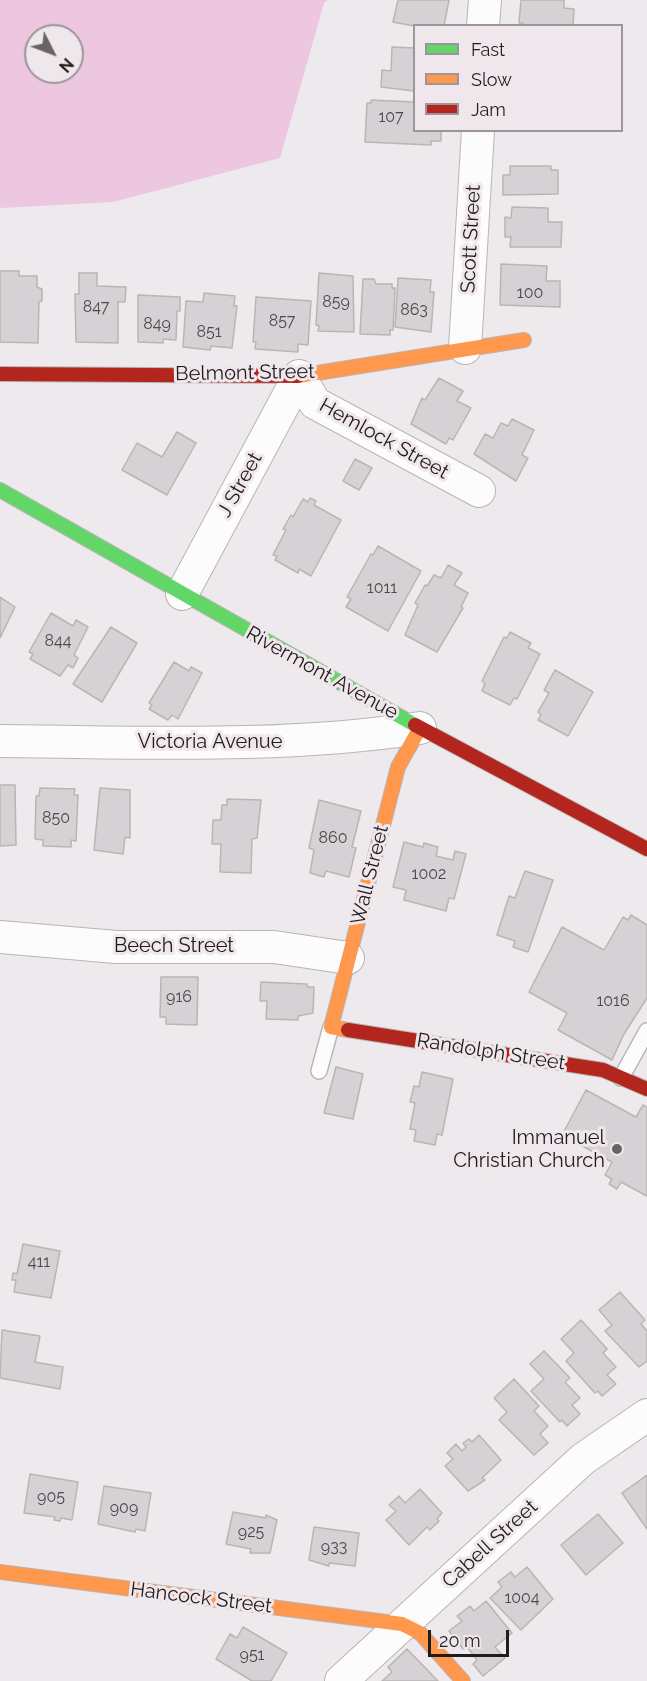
<!DOCTYPE html>
<style>
body{margin:0}
#map{position:relative;width:647px;height:1681px;overflow:hidden;background:#eee9ec;font-family:Raleway,sans-serif}
canvas{display:block}
.legend{position:absolute;left:413px;top:24px;width:210px;height:108px;box-sizing:border-box;background:#f0e7ec;border:2px solid #9c969a;margin:0;padding:8px 10px;list-style:none;font-size:18px;color:#1f1c1e}
.legend li{display:flex;align-items:center;gap:12px;height:30px}
.legend b{width:30px;border:2px solid #9c969a}
.north{position:absolute;left:24px;top:24px;width:60px;height:60px;box-sizing:border-box;background:#f0e7ec;border:2px solid #9c969a;border-radius:50%;rotate:132deg;font-size:16px;font-weight:700;line-height:24px;text-align:center;color:#1f1c1e}
.north::after{content:'';display:block;margin:auto;width:21px;height:27px;background:#676466;clip-path:polygon(50% 0,100% 100%,50% 72%,0 100%)}
.scale{position:absolute;left:428px;top:1630px;width:81px;height:27px;box-sizing:border-box;border:3px solid #1f1c1e;border-top:0;padding-left:8px;font-size:18px;line-height:21px;white-space:nowrap;color:#1f1c1e;-webkit-text-stroke:4px #f0e7ec;paint-order:stroke}
</style>
<div id="map">
<canvas width="647" height="1681"></canvas>
<ul class="legend">
<li><b style="height:8px;background:#63d668"></b>Fast</li>
<li><b style="height:8px;background:#ff974d"></b>Slow</li>
<li><b style="height:8px;background:#b3261e"></b>Jam</li>
</ul>
<div class="north">N</div>
<div class="scale">20 m</div>
</div>
<script>
const context = document.querySelector('canvas').getContext('2d');
context.lineJoin = 'round';
function paint(path, color) {
  context.fillStyle = color;
  context.fill(path, 'evenodd');
}
function trace(path, color, width, dash) {
  context.strokeStyle = color;
  context.lineWidth = width;
  context.lineCap = dash ? 'butt' : 'round';
  context.setLineDash(dash || []);
  context.stroke(path);
}
function label(font, color, halo, rows, align = 'center') {
  context.font = font + ' Raleway,sans-serif';
  context.lineWidth = 6;
  context.setLineDash([]);
  context.textBaseline = 'middle';
  context.strokeStyle = halo;
  context.fillStyle = color;
  for (const [text, x, y, turn = 0] of rows) {
    context.save();
    context.translate(x, y);
    context.rotate((+turn || 0) * Math.PI / 180);
    context.textAlign = isNaN(turn) ? turn : align;
    if (halo) context.strokeText(text, 0, 0);
    context.fillText(text, 0, 0);
    context.restore();
  }
}
paint(new Path2D(`
 M0,0H328L324,3L280,158L113,202L0,208ZM36,36H72V72H36Z`), '#edc6df');
const building = new Path2D(`
 M398,0H449L444,26H414L393,22Z
 M521,0H564V8L574,9L573,26H522L523,23H519Z
 M392,47L414,48V91L381,87L382,70L391,71Z
 M371,100L414,102V130H441V141H431V145L365,142L367,103H371Z
 M510,166H551V170H558V194L503,195V175H510Z
 M512,207L548,208V222H562L561,247H510L511,237H505V217L511,218Z
 M501,264L547,266L546,281H560V307L500,305Z
 M0,271H19V276H37V287L42,289V301L39,302L38,343L0,342Z
 M79,273H97V286L126,287L125,302H118V343L76,342L75,294H79Z
 M319,273L353,276L354,332L318,331L319,326L316,325Z
 M398,278L431,280L430,292H434L431,332L395,327Z
 M363,279H374L376,284H392V288H395L393,330H390V335L360,334Z
 M204,293L235,296L234,306H237L232,348L211,346L210,350L183,347L186,301L203,302Z
 M138,295L180,297V311H177L176,340L163,339V343L138,342Z
 M256,297L311,301L308,345L298,344V352L255,349L256,342H253Z
 M439,378L463,391L457,401L471,408L453,440L449,438L446,444L411,424L422,398L425,400Z
 M512,419L534,430L522,455L528,458L516,481L474,454L485,434L493,438L501,423L508,426Z
 M177,432L196,443L167,495L122,470L137,443L162,457Z
 M355,459L372,468L359,490L343,481Z
 M310,498L316,501L314,505L341,520L311,576L299,569L298,573L275,560L277,556L273,555L286,530L283,529L291,515L293,517L303,499L308,502Z
 M378,546L421,571L388,631L346,607L351,599L347,597L371,554L373,555Z
 M448,565L462,573L454,585L468,593L461,607L463,608L437,652L405,635L418,605L415,603L425,585L427,586L434,575L441,578Z
 M0,597L15,607L0,638Z
 M51,613L73,626L76,620L88,627L74,655L78,658L73,668L68,665L60,676L30,659L33,654L29,652Z
 M111,627L137,643L102,702L73,684Z
 M510,632L531,643L528,648L540,654L517,699L514,698L510,705L482,691L485,683L482,681L504,637L507,638Z
 M174,662L189,671L191,667L202,673L178,719L172,715L168,720L149,709L152,705L149,703Z
 M555,670L593,692L568,736L538,720L541,715L538,712L549,693L544,690Z
 M0,785H15L16,845L0,846Z
 M40,788L75,789L74,795H78L76,841L71,840V847L43,846V840L35,839L36,796H39Z
 M100,788L130,790V838L125,837L123,854L94,850Z
 M227,799L261,800L257,838L252,839L251,873L220,872L221,844H212L213,820H221L222,805H227Z
 M319,800L361,811L352,847L356,848L349,877L326,871L324,877L310,873L314,850L309,848Z
 M404,842L423,847L424,843L438,847L436,856L453,860L455,851L466,854L454,899L449,898L446,911L404,900L406,890L393,887Z
 M525,871L553,880L528,952L513,947L515,941L497,935L509,896L515,898Z
 M631,915L647,925V998L624,1034L612,1060L558,1030L567,1013L529,992L562,927L604,950L623,917L628,920Z
 M161,977H198L197,1025L166,1024V1017H160Z
 M261,982L307,984V987H314L313,1013L298,1016V1020L266,1019L267,1001H260Z
 M336,1067L363,1074L353,1119L324,1113Z
 M422,1072L453,1079L442,1135L437,1134L435,1145L414,1141L416,1130L410,1129L415,1103L410,1102L414,1086L419,1087Z
 M586,1090L636,1117L643,1105L647,1107V1196L621,1182L617,1189L609,1184L612,1179L605,1175L612,1162L562,1135Z
 M23,1244L60,1251L51,1298L14,1292L16,1280H12L13,1273L17,1274Z
 M620,1292L645,1320L641,1324L647,1331V1361L639,1367L605,1331L612,1325L599,1310Z
 M581,1320L607,1349L603,1353L616,1367L607,1375L616,1384L602,1396L598,1391L595,1393L566,1361L574,1353L561,1339Z
 M2,1330L40,1336L35,1362L63,1367L60,1389L0,1378Z
 M544,1351L570,1378L565,1382L580,1398L572,1405L580,1414L567,1426L562,1420L560,1422L531,1391L544,1379L530,1364Z
 M514,1379L539,1406L534,1411L548,1426L540,1434L548,1443L534,1455L499,1420L507,1412L494,1398Z
 M479,1435L501,1460L482,1478L485,1480L468,1491L445,1466L453,1459L447,1453L456,1444L462,1451L466,1447L463,1443L469,1439L472,1442Z
 M30,1474L78,1482L72,1520L61,1518L60,1521L54,1520L55,1517L24,1513Z
 M647,1475V1529L622,1493Z
 M104,1486L151,1493L145,1531L136,1529L135,1532L98,1524Z
 M420,1489L442,1513L437,1519L439,1521L430,1530L427,1527L409,1545L386,1520L396,1511L389,1505L399,1496L405,1503Z
 M233,1512L266,1518V1515L277,1520L270,1553H250L251,1549L226,1544Z
 M598,1514L623,1543L586,1575L561,1545Z
 M314,1527L359,1533L355,1566L329,1563V1566L309,1560Z
 M527,1567L553,1599L521,1630L490,1598L502,1587L498,1582L511,1572L515,1577Z
 M486,1601L512,1633L495,1647L505,1658L483,1676L473,1664L477,1660L467,1647L463,1649L449,1631L462,1621L457,1616L470,1606L474,1611Z
 M243,1627L287,1653L271,1681H252L216,1659L230,1634L237,1638Z
 M407,1649L438,1681H382L392,1672L388,1667Z`);
paint(building, '#d5d1d4');
trace(building, '#b9b5b7', 1.5);
const lane = new Path2D(`
 M319,1071L331,1027
 M621,1078L647,1031`);
const street = new Path2D(`
 M483,26L485,0
 M465,348L478,130
 M299,376L315,403L479,491
 M182,594L299,376
 M0,741C140,742 280,749 420,728
 M0,937L116,947H274L348,958
 M341,1681L583,1459L647,1415`);
const fast = new Path2D(`
 M0,490L415,725`);
const slow = new Path2D(`
 M298,376L524,340
 M348,1030L331,1027L398,767L420,728
 M0,1572L402,1624L420,1633L463,1681`);
const jam = new Path2D(`
 M0,374L298,376
 M415,725L647,849
 M348,1030L603,1070L647,1089`);
trace(lane, '#b8b5b7', 18);
trace(street, '#b8b5b7', 34);
trace(fast, '#b8b5b7', 16);
trace(slow, '#b8b5b7', 16);
trace(jam, '#b8b5b7', 16);
trace(lane, '#fcfcfc', 15);
trace(street, '#fcfcfc', 32);
trace(fast, '#63d668', 14);
trace(slow, '#ff974d', 14);
trace(jam, '#b3261e', 14);
for (const [x, y, r, color] of [
 [617,1149,6,"#676466"]
]) {
  const dot = new Path2D();
  dot.arc(x, y, r, 0, 2 * Math.PI);
  context.fillStyle = color;
  context.fill(dot);
  trace(dot, '#f0e7ec', 2);
}
label('16px', '#4c494c', null, [
 ["107",391,117],
 ["100",530,293],
 ["859",336,302],
 ["847",96,307],
 ["863",414,310],
 ["857",282,321],
 ["849",157,324],
 ["851",209,332],
 ["1011",382,588],
 ["844",58,641],
 ["850",56,818],
 ["860",333,838],
 ["1002",429,874],
 ["916",179,997],
 ["1016",613,1001],
 ["411",39,1262],
 ["905",51,1497],
 ["909",124,1508],
 ["925",251,1532],
 ["933",334,1547],
 ["1004",522,1598],
 ["951",252,1655]
]);
label('20px', '#1f1c1e', '#f0e7ec', [
 ["Scott Street",471,239,-87],
 ["Belmont Street",245,373,-1],
 ["Hemlock Street",384,439,29],
 ["J Street",240,485,-61],
 ["Rivermont Avenue",322,673,29],
 ["Victoria Avenue",210,742],
 ["Wall Street",370,875,-76],
 ["Beech Street",174,946],
 ["Randolph Street",491,1052,9],
 ["Cabell Street",490,1544,-42],
 ["Hancock Street",201,1598,7]
]);
label('20px', '#1f1c1e', '#f0e7ec', [
 ["Immanuel",605,1138],
 ["Christian Church",605,1161]
], 'right');
</script>
